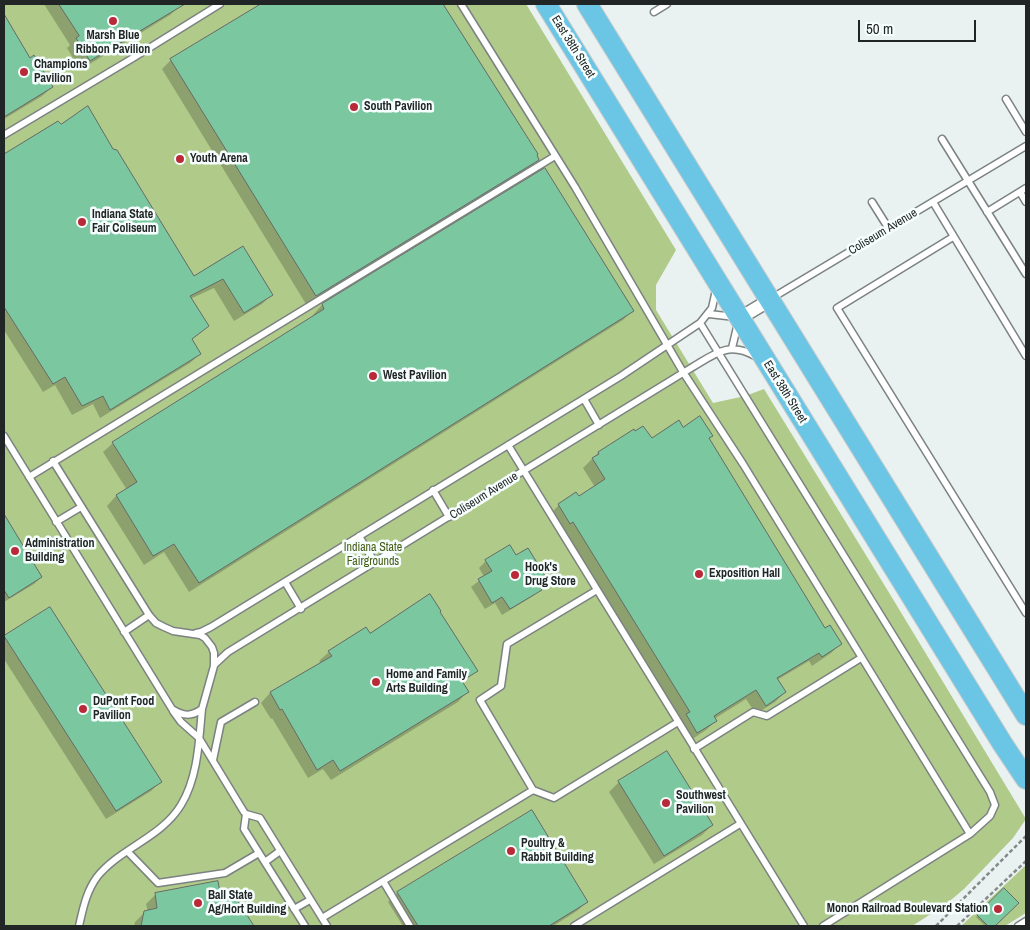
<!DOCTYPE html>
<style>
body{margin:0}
#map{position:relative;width:1030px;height:930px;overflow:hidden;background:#eaf1f1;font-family:"Archivo Narrow",sans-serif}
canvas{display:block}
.frame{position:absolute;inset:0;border:5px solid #222525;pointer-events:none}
.scale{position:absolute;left:858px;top:20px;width:118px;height:22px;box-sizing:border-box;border:2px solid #222525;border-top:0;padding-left:6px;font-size:15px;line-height:18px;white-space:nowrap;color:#222525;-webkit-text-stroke:4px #f7fefe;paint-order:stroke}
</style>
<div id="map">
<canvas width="1030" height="930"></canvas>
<div class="frame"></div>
<div class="scale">50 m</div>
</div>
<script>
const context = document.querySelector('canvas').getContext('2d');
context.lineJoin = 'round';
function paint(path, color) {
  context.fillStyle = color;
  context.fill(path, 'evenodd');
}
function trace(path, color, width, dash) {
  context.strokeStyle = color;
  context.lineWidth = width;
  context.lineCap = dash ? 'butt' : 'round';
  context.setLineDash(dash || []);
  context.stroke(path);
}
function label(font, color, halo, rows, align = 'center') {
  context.font = font + ' "Archivo Narrow",sans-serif';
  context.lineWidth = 5;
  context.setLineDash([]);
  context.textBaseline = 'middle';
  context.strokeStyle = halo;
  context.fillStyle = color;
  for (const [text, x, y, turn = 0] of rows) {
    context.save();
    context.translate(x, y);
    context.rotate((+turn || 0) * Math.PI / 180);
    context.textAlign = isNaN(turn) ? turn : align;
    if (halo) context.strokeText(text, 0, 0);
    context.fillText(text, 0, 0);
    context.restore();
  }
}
paint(new Path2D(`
 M4,4H526L676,250L656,285V310L713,403L745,396L764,389L888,591L1026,819L1013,838L964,889L945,905L912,926H4Z
 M1026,865V913L1005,926H961Z`), '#b0ca89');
paint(new Path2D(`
 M44,4H178L180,6L170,15L80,70L67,48L70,45Z
 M264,4H442L536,154L538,159L528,169L306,304L162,69L171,60Z
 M4,16L30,60L52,87L42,96L4,119Z
 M58,123L194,277L242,248L271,295L262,304L234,321L214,288L190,299L208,326L191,340L200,354L190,363L100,418L93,404L72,415L55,385L43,392L4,330V156Z
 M544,170L632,311L623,320L189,592L164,552L144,565L107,506L116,496L127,490L103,452L113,443L314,317L313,315L322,305Z
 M683,428L708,439L825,629L840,644L831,653L812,666L809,661L777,680L785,692L775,702L756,714L746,699L714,719L716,721L706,730L688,742L550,514L559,505L578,497L595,487L583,468L598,453L634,431L651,439Z
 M8,524L41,577L34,584L4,602V527Z
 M516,557L545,578L538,586L540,589L533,596L502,615L495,603L485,609L471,587L484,577L479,568L486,561Z
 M438,612L476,670L462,683L467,692L458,702L331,780L323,769L308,778L272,718L271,719L261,703L270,693L321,663L319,661L329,652L369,634Z
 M5,637L160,782L151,791L106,819L4,659V638Z
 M667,752L712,825L702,835L654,864L609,792L619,782Z
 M1004,890L1017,903L993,926H985L976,917Z
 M398,892L587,902L577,911L553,926H403L388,902Z
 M156,894L220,899L234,896L252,926H134L135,922L145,912H148L146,904Z`), '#0003');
const building = new Path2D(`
 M59,4H185L90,61L76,38L79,36Z
 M261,4H443L538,154L537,155L539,160L316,296L170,59Z
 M4,14L30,58L34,55L53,87L4,117Z
 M88,106L113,149L117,150L194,276L243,246L273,295L244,313L223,279L190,296L209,326L192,339L201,354L110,410L103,396L82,406L65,377L53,384L4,307V154L58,121L61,124Z
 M545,168L634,311L199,583L174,544L153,556L116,495L137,482L112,442L324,309L322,304Z
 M700,416L713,436L709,438L825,628L830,625L842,644L822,657L819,653L777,678L786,692L766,706L756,690L714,716L717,721L697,733L686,714L690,712L573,522L570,524L558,504L576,492L579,496L605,479L592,458L599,454L598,452L634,429L635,431L643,426L652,438L679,420L683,427Z
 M4,514L42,577L9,598L4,590Z
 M510,545L516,555L528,548L547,579L538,584L542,590L510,609L502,597L492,603L478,579L492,571L485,560Z
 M430,594L441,611L440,612L478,671L462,681L469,692L340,771L333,760L317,770L282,709L280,710L270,692L332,656L328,651L366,627L370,633Z
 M50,607L162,782L116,811L4,636Z
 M667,751L713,825L664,856L618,781Z
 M532,810L588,902L549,926H418L397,892Z
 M218,881L221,898L234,895L254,926H141L144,911L157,908L155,893Z
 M1004,888L1019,903L995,926H988L977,915Z`);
paint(building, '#7ac7a0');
trace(building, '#666b68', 1);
const service = new Path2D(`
 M461,4L575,187L683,372L743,464L970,834
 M654,12L667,4
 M1006,99L1026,132
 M4,135L133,58L220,4
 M942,139L1026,274
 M1020,192L1026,202
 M872,202L889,229
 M933,202L1026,356
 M987,212L1026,188
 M953,237L837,308L1026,613
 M772,298L1026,146
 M709,314L735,317
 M700,323L990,792L995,805L990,816L970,834L823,926
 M732,348L738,323
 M584,399L599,425
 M4,436L172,709C183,716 191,717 202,709L214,666V653L212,647L205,638L200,635L173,631L164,627L156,623L149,615L53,461
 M508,445L804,926
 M29,477L555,156
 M433,490L449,517
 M56,522L81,507
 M359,536L375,563
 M285,582L301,609
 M124,632L149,615
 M196,633L201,632L211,627L621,376L700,323L712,308L716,290
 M214,665L228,652L691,368C715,354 728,341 755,356
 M173,711L181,722L199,738L244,812L246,814L244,829L305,926
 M694,749L753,712L767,716L861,658
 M213,760L221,722L255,702
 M533,790L480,700L501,686L507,644L597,590
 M246,814L260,818L327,926
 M128,852L158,883L225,873L259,853
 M265,862L280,851
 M383,881L410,926
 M294,909L310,900
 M322,918L533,790L554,798L678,722
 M79,926C83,909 86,892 97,877C120,848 161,838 181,805C198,777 199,741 202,709
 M574,926L740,824
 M1018,926L1026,921`);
const minor = new Path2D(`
 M740,318L770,300`);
const primary = new Path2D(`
 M546,4L1002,743L1026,779
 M587,4L1026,715`);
trace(service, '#7c8282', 9);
trace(minor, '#7c8282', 15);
trace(primary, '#cacbcb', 22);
trace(new Path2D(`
 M936,926L1026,836
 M957,926L1026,861`), '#858a8a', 2.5, [4, 2.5]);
trace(service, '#fff', 6);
trace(minor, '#fff', 12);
trace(primary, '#6bc6e6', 20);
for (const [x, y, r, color] of [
 [113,21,5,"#ba2937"],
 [24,72,5,"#ba2937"],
 [354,107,5,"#ba2937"],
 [180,159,5,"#ba2937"],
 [82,222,5,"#ba2937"],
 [373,376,5,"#ba2937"],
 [15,551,5,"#ba2937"],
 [699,574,5,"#ba2937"],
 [515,575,5,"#ba2937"],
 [376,682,5,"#ba2937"],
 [83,709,5,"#ba2937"],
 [666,803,5,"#ba2937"],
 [511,851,5,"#ba2937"],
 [198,903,5,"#ba2937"],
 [998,909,5,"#ba2937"]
]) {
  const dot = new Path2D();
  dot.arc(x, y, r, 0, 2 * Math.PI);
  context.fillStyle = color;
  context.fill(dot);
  trace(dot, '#f7fefe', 2);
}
label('bold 12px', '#222525', '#f7fefe', [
 ["Marsh Blue",113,36,"center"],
 ["Ribbon Pavilion",113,50,"center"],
 ["Champions",34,65],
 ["Pavilion",34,79],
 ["South Pavilion",364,107],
 ["Youth Arena",190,159],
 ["Indiana State",92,215],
 ["Fair Coliseum",92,229],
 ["West Pavilion",383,376],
 ["Administration",25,544],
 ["Building",25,558],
 ["Hook's",525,568],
 ["Drug Store",525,582],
 ["Exposition Hall",709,574],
 ["Home and Family",386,675],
 ["Arts Building",386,689],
 ["DuPont Food",93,702],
 ["Pavilion",93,716],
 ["Southwest",676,796],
 ["Pavilion",676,810],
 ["Poultry &",521,844],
 ["Rabbit Building",521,858],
 ["Ball State",208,896],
 ["Ag/Hort Building",208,910],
 ["Monon Railroad Boulevard Station",988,909,"right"]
], 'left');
label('12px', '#222525', '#f7fefe', [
 ["East 38th Street",573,47,58],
 ["Coliseum Avenue",883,232,-31],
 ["East 38th Street",785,392,58],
 ["Coliseum Avenue",484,496,-32]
]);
label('12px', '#455d14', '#f7fefe', [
 ["Indiana State",373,548],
 ["Fairgrounds",373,562]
]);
</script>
